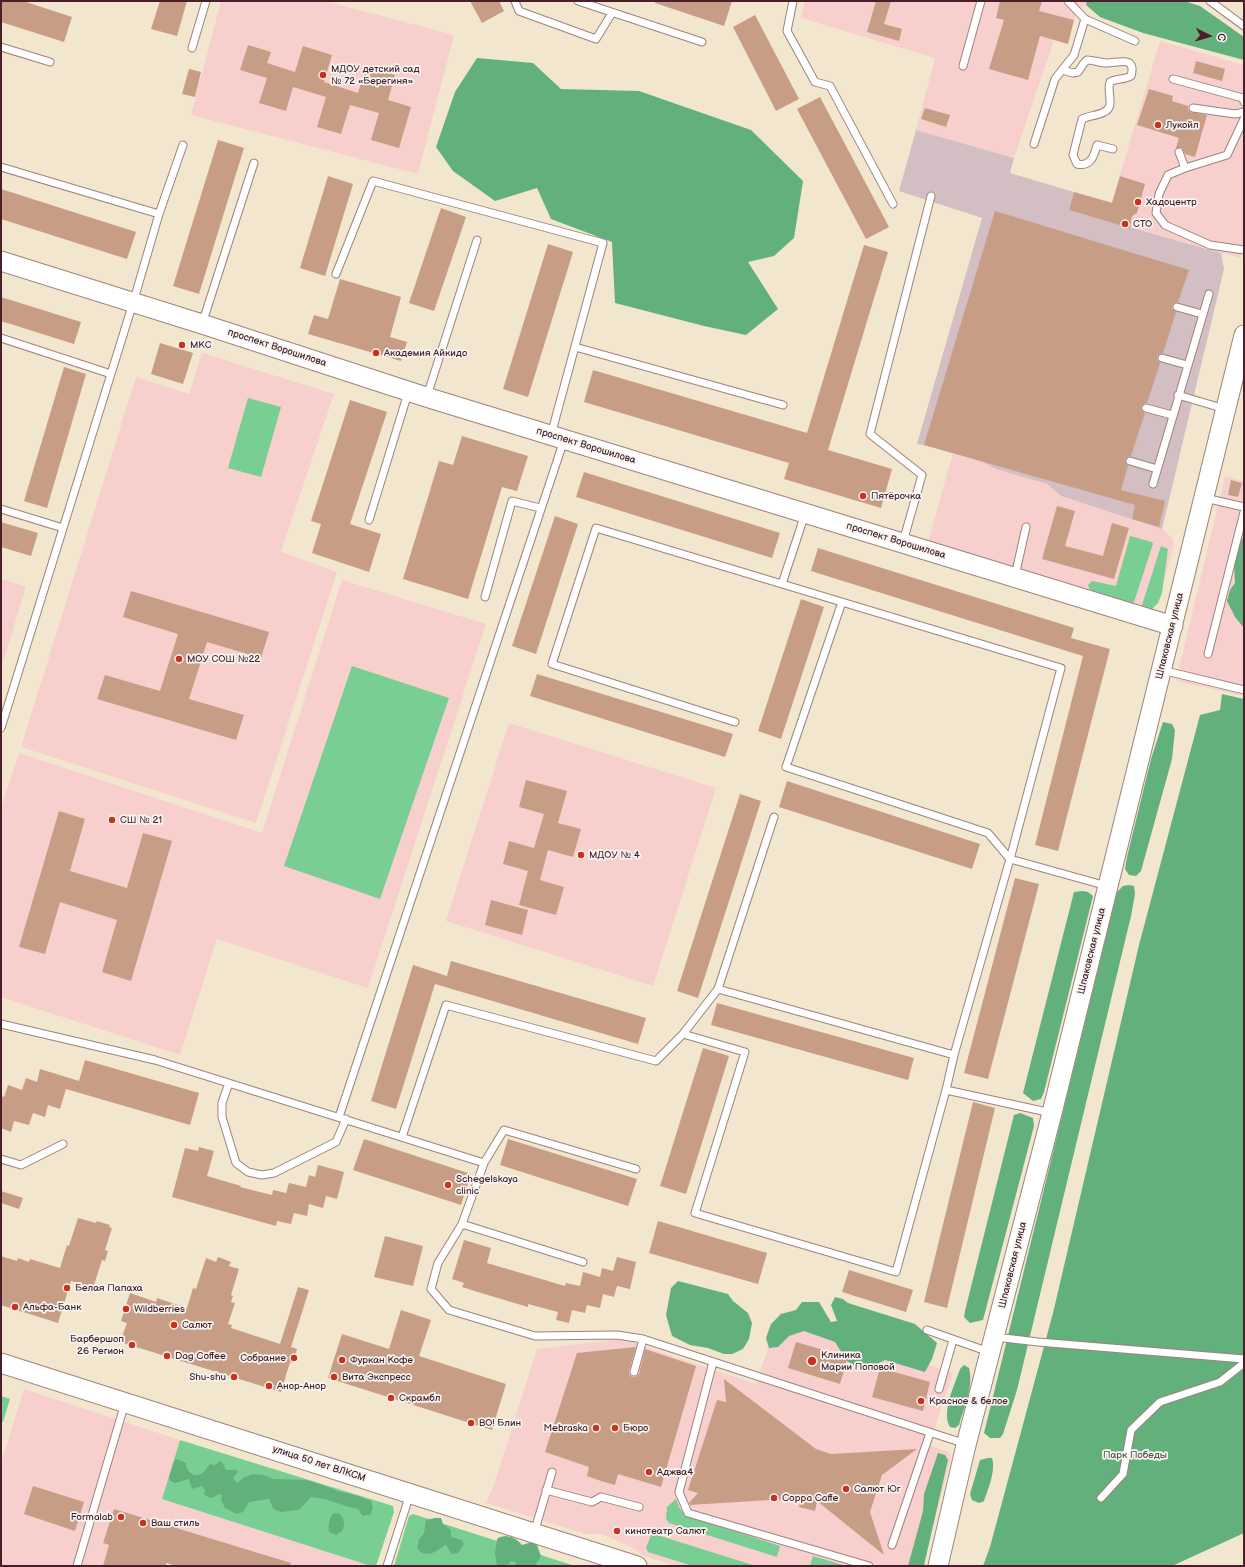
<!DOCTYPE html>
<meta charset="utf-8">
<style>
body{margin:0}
#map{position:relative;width:1245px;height:1567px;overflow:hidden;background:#f2e6ce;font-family:"Balsamiq Sans",sans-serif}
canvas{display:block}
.frame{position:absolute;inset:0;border:2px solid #4a1f2b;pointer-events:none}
.north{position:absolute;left:1189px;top:16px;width:40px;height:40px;-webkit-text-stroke:3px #f6f6f2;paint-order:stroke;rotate:95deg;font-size:11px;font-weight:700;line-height:16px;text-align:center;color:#4a1f2b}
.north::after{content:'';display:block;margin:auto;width:14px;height:18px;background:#4a1f2b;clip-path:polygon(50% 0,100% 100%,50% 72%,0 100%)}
</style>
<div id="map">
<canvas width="1245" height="1567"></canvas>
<div class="frame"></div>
<div class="north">С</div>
</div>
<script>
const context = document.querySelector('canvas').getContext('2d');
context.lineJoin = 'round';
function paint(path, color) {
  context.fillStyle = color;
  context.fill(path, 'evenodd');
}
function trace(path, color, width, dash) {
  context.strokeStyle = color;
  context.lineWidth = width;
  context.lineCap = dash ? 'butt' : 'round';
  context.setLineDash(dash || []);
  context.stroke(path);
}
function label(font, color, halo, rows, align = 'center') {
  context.font = font + ' "Balsamiq Sans",sans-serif';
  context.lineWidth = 3.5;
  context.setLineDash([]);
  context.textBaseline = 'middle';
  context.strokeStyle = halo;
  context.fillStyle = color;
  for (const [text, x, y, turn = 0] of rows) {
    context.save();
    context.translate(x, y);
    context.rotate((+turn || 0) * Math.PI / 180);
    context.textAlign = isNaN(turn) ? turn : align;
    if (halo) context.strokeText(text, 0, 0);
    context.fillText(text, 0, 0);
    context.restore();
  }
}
paint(new Path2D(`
 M221,1H325L454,35L418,174L191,115Z
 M805,1H1087V3L1079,9L1074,20L1053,15L1047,38L1054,40L1014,158L916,130L935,58L801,18Z
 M1160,41L1244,65V249L1240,258L1069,210L1074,192L1112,202Z
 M202,353L334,394L281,552L337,572L256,823L21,747L136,377L189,394Z
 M953,453L979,460L996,469L1047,484L1061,496L1162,529L1172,538L1174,545L1158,603L1152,609H1147L928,542Z
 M1225,476L1244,481V696L1176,681Z
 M1,579L26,587L1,668Z
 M342,580L486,624L368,988L217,939L180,1055L1,997V808L19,753L262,833Z
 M509,723L716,788L653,986L446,921Z
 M780,1312L953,1373L929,1445L948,1452L951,1457L923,1566H677L641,1555L635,1549L602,1534H586L486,1503L494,1485L537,1349L622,1339L756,1384Z
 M24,1389L180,1440L162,1499L371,1566H177L110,1545L104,1566H1V1456L3,1457Z`), '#f7d0cd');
paint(new Path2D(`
 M916,130L1014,158L1010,173L1074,192L1069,210L1221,253L1224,269L1162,529L1061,496L1047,484L996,469L979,460L924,445L917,444L982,218L899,191Z`), '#d2bec3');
paint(new Path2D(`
 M248,398L281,407L261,477L228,468Z
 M1130,536L1152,542L1153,544L1134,602L1132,603L1091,590L1089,588L1088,585L1092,581L1116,586Z
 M1161,546L1168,549L1162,593L1158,603L1152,609L1141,608Z
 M352,666L449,698L380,899L284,866Z
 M1,1396L10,1399L3,1422H1Z
 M180,1440L393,1506L394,1512L376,1566H371L162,1499Z
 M676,1499L679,1507L685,1515L780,1546L777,1557L669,1523L666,1519L667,1507Z
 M413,1514L575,1566H394L409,1516Z
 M654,1534L756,1566H693L648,1552L646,1548L651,1535Z
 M813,1556L846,1566H810Z`), '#78ce93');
paint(new Path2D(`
 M1087,1H1184L1200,6L1244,37V60L1143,33L1100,17L1086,5Z
 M477,58L533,63L561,89L639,91L751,130L803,181L794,238L774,256L748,262L778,309L746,335L704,326L615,303L612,242L551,219L537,188L495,201L453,171L436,147L455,92Z
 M1244,536V628L1235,617L1227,601L1230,590L1235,583L1234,563L1237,547Z
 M1222,694L1244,699V1533L1172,1566H983L990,1547L1053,1313L1139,945L1200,715L1220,710Z
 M1163,722L1172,724L1175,730L1172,759L1141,871L1136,876L1129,875L1125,869L1127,857L1151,759Z
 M1129,885L1134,886L1135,894L1131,916L1017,1390L1003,1434L1000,1438H990L984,1433L1117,892L1123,886Z
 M1082,891L1088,892L1093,896L1044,1092L1041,1099L1033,1101L1023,1093L1074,892Z
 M1020,1113L1033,1118L1034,1126L983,1320L970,1323L964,1317L965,1311L1014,1115Z
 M678,1281L728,1294L733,1301L748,1313L752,1323L749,1339L743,1349L732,1354H724L708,1348L690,1345L672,1336L666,1315L671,1288Z
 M835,1297L843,1299L848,1303L915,1324L937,1343L932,1359L925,1372L885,1360L863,1371L847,1361L835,1342L804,1331L789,1336L778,1347L769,1348L766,1338L771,1324L781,1314L796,1310L802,1302H819L831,1322L837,1321L831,1305Z
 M964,1365L969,1368C974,1385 964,1408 959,1425L955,1428L950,1427C941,1412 955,1384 960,1369Z
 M938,1453L945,1455L948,1460L925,1561L924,1566H908L923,1511L924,1494Z
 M988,1458H992C996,1471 988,1489 984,1501L979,1503L972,1500L970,1494L980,1460Z
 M177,1459L186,1463C186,1471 193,1478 201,1474C205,1472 207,1467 210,1464L215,1465L220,1461L222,1462L226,1470H234L238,1471L233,1478L237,1483L239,1482L243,1478L253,1474L264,1475L273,1479L307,1480L331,1488L337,1491L358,1496L371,1501L373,1507L371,1514L363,1516L358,1509L355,1508L349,1507L324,1499L311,1497L299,1510L281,1512L276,1510L273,1508L269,1499L249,1502L243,1512L237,1514L225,1508L221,1500L222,1495L219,1494L212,1498L208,1497L204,1494L205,1490L202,1486L192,1489L189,1479L175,1483L170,1481L169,1477L174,1461Z
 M333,1513L340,1514C346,1522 346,1531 336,1535L329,1532C328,1524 329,1520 333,1513Z
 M435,1518H441L443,1524L451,1530V1537L462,1540L464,1544L458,1553L451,1554L446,1544C438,1551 425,1560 417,1548L419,1540L424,1533L426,1520Z
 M506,1536C513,1537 517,1539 522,1545L532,1542L537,1545L541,1556L535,1566H515L516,1562L511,1561L507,1566H497L495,1553L497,1539L500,1537Z`), '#62b17d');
paint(new Path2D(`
 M1,1H23L72,17L64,42L1,22Z
 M160,1H187L177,36L151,29Z
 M470,1H499L504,11L482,23Z
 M655,1H732L724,26L655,3Z
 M876,1H891L884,24L902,29L899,41L867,32Z
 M1000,1H1042L1039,11L1074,20L1068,44L1040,36L1028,80L989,69L1004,20L996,18Z
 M755,15L799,99L776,111L733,27Z
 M248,45L271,52L267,63L295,72L303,46L332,55L324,82L358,93L366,66L395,75L388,100L411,107L399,148L371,140L379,113L350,105L341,134L317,127L326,97L293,87L286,111L259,103L267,78L240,70Z
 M1196,61L1225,69L1222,81L1193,73Z
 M189,69L201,72L195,97L182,94Z
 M1149,89L1173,96L1172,101L1188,106V109L1190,112L1207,115L1195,157L1185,154L1182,148H1176L1179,138L1137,125Z
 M820,97L889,227L866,239L797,109Z
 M925,108L950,115L946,127L921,119Z
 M218,140L244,148L199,294L173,286Z
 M328,176L353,184L325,276L300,268Z
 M1120,176L1145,184L1137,213L1132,216L1130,228L1069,210L1074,192L1112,203Z
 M1,189L136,232L127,259L1,219Z
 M441,208L466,217L434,311L409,303Z
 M995,211L1189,270L1178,302H1175L1172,305V309L1176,312L1163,353L1159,354L1157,356V360L1160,363L1147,403H1144L1141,406V410L1145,413L1131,456L1127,457L1125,460L1126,464L1128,466L1121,490L1165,501L1159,527L1132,519L1135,505L924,445Z
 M548,244L573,252L528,397L503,389Z
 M864,245L888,252L828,450L892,469L881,508L784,479L789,463L584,402L593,370L807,433Z
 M340,279L401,297L390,337L407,342L401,361L308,334L314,315L328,319Z
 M1,297L81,322L74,344L1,321Z
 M160,343L193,353L183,384L151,374Z
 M64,367L86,374L47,508L24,501Z
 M350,400L387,412L350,524L381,534L369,572L312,553L321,524L311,521Z
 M462,436L528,456L517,491L502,487L468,599L403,579L439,461L453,465Z
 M584,472L780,533L772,558L576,497Z
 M1231,480L1242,483L1238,497L1228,495Z
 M1057,506L1075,511L1065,546L1103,556L1112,523L1129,528L1114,579L1042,559Z
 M555,516L578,524L536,654L512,646Z
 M1,522L38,533L31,556L1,547Z
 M818,548L1074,628L1071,638L1110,649L1058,851L1035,845L1083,656L811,571Z
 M131,591L269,632L261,658L207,642L189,699L244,715L236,740L97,699L105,675L160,691L178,634L123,617Z
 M801,599L824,607L781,739L758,731Z
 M537,674L733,734L725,757L530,696Z
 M526,780L567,791L558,823L581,829L573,857L548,850L540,880L564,887L556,915L519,905L528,871L503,864L509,841L534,848L544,814L519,807Z
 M787,781L980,844L972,869L779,807Z
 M740,794L761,801L698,998L677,991Z
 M59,811L85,819L70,871L127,888L143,833L172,841L131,981L102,972L117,920L60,902L45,954L19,947Z
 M1015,878L1039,884L988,1079L964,1073Z
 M491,900L528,910L522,935L485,925Z
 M451,961L646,1018L638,1044L435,984L396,1109L371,1101L413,965L447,976Z
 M717,1003L914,1058L908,1080L711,1025Z
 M703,1048L729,1056L686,1194L660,1186Z
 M85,1060L199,1093L190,1125L66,1089L60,1109L48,1105L45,1117L33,1113L29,1125L14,1121L11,1132L1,1128V1096L4,1097L8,1085L22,1090L26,1078L37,1082L40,1069L79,1081Z
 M973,1102L995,1108L947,1308L924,1302Z
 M364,1139L471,1174L461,1205L353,1170Z
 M508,1139L637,1179L628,1206L500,1165Z
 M199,1147L214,1151L207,1176L241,1186L240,1187L272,1195L273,1190L286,1193L289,1183L306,1187L309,1175L315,1177L318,1165L344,1172L337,1199L326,1196L323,1208L309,1204L307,1216L294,1213L291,1224L277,1221L276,1226L172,1197L185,1148L198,1151Z
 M1,1191L23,1198L19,1209L1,1203Z
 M78,1218L96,1223L97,1221L110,1225L109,1227L112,1228L105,1250L108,1251L105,1261L102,1260L94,1285L89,1284L88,1286L71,1281L58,1323L1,1305V1256L17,1261L18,1258L29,1262L30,1259L60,1268L67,1245L69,1246Z
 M658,1221L767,1253L758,1284L649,1253Z
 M385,1236L423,1246L413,1286L374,1277Z
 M464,1240L491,1248L487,1263L565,1286L566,1283L580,1286L583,1272L600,1277L602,1268L613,1271L617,1257L636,1262L630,1289L617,1286L614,1297L603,1294L600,1308L587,1305L585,1313L572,1310L569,1323L556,1320L558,1312L528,1304V1307L491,1296L462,1287L464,1283L452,1279Z
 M218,1257L231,1262L229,1266L239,1269L231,1295L233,1296L231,1302L235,1303L228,1324L232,1325L231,1328L280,1344L298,1287L309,1290L291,1347L297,1349L293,1363L290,1362L281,1392L120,1342L127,1323L121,1321L130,1293L156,1302L157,1298L187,1308L193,1288L196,1289L206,1258L216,1262Z
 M849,1270L913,1290L906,1312L842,1292Z
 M401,1310L431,1320L419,1356L506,1384L492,1430L328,1378L342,1334L389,1349Z
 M796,1342L848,1357L840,1384L788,1368Z
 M636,1347L629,1371V1374L632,1377H636L639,1374L645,1349L696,1366L661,1487L618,1474L615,1485L601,1481L587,1476L589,1467L545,1452L577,1353Z
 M880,1368L930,1382L923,1411L872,1397Z
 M724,1379L816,1449L831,1454L917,1449L882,1475L870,1512L884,1555L817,1501L815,1511L799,1507L801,1498L690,1505L689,1503L698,1493L688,1490L717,1400L726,1402Z
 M33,1486L84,1502L75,1531L24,1514Z
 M114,1509L291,1563L290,1566H177L166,1563V1566H103L109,1545L103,1543Z`), '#c89d86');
const lane = new Path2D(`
 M515,1L519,11L596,39L612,13
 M578,1L702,42
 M793,1L787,31L815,82L830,86L893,204
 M1068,1L1085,19L1135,41
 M1210,1L1244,26
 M1085,19L1074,55L1062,70L1073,73L1078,72L1084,63L1087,60C1094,60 1100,63 1107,63C1117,63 1137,55 1131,76C1124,80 1116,78 1110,82C1106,91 1116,107 1104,112C1097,116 1090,115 1082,119L1073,155L1077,164C1091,167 1094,156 1097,145L1113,149
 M1,47L50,62
 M192,48L206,1
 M963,66L981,1
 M1173,79L1243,98L1244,102
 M1193,108L1235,114L1244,112
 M1034,144L1055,79L1062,70
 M1179,152L1185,168L1168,175L1159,194L1156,213L1165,225L1210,245L1244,250
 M1,167L159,214
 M1185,168L1227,155L1244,119
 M336,274L373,181L603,243L551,435
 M1177,307L1202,314
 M202,324L254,163
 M1,338L111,374
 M575,347L783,405
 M1162,358L1187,365
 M1178,395L1225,409
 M427,396L477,240
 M1146,408L1172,415
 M1130,461L1157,469
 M1153,484L1209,294
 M1205,498L1244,507
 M1,509L63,528
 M369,520L408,393
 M903,542L922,475L870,434L931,196
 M1015,576L1026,527
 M782,584L805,514
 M485,597L512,501L540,508
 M842,602L786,767L988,833L1010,859L1107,886
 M1208,654L1244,512
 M1162,670L1244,690
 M735,722L552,664L596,528L1061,668L1010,859L954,1055L946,1090
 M1,728L133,303L159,214L183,145
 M774,817L718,989L954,1055
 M1,1024L155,1060L484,1163
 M683,1034L745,1052L695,1213L896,1272L946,1090L1052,1113
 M229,1083L222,1103V1117L236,1163L248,1172L262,1175L274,1173L336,1142L346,1119
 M339,1117L564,440
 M402,1137L446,1005L656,1061L683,1034L718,989
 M1,1159L21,1165L63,1144
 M636,1169L504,1130L484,1163L462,1224L438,1263L431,1289L449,1310L535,1336L617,1335L643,1339L966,1444
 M462,1224L583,1262
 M927,1330L989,1352
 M995,1337L1038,1342L1244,1359
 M713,1362L679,1492L688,1513L869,1566
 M634,1372L643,1339
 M939,1389L953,1340
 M546,1490L592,1502L601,1497L639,1507
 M1101,1498L1123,1474L1131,1430L1160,1402L1220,1382L1244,1363
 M534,1533L552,1472
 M892,1545L930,1433
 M77,1566L125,1403
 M387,1566L410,1494`);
const secondary = new Path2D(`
 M1,261L202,324L426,397L1173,626
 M1,1363L637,1566
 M938,1566L966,1445L1052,1113L1244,335`);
trace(lane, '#9e827c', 9);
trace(secondary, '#9e827c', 21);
trace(lane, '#fff', 7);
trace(secondary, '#fff', 19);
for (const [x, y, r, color] of [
 [323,75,4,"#c8321e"],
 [1158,125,4,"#c8321e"],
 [1138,202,4,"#c8321e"],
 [1125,224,4,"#c8321e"],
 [182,345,4,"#c8321e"],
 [376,353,4,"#c8321e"],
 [863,496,4,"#c8321e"],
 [179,659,4,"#c8321e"],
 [112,820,4,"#c8321e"],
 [581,855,4,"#c8321e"],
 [448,1185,4,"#c8321e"],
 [67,1288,4,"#c8321e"],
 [15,1307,4,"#c8321e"],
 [126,1309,4,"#c8321e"],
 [174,1325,4,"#c8321e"],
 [132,1345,4,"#c8321e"],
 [167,1356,4,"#c8321e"],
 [294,1358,4,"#c8321e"],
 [342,1360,4,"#c8321e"],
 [812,1361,5,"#c8321e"],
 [234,1377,4,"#c8321e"],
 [334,1377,4,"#c8321e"],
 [269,1386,4,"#c8321e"],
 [391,1398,4,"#c8321e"],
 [921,1401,4,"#c8321e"],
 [471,1423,4,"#c8321e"],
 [596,1428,4,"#c8321e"],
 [615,1428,4,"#c8321e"],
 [649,1472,4,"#c8321e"],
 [846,1489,4,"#c8321e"],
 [774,1498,4,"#c8321e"],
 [121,1517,4,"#c8321e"],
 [143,1523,4,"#c8321e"],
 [617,1531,4,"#c8321e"]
]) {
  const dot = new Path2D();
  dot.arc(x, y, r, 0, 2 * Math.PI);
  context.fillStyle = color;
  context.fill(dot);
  trace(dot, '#f6f6f2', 1.5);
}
label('10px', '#4a1f2b', '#f6f6f2', [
 ["МДОУ детский сад",331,69],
 ["№ 72 «Берегиня»",331,81],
 ["Лукойл",1166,125],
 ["Хадоцентр",1146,202],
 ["СТО",1133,224],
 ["МКС",190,345],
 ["Академия Айкидо",384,353],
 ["Пятёрочка",871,496],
 ["МОУ СОШ №22",187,659],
 ["СШ № 21",120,820],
 ["МДОУ № 4",589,855],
 ["Schegelskaya",456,1179],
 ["clinic",456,1191],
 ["Белая Папаха",75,1288],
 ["Альфа-Банк",23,1307],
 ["Wildberries",134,1309],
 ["Салют",182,1325],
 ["Барбершоп",124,1339,"right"],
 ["26 Регион",124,1351,"right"],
 ["Клиника",821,1355],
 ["Марии Поповой",821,1367],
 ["Dag Coffee",175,1356],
 ["Собрание",286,1358,"right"],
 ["Фуркан Кофе",350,1360],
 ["Shu-shu",226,1377,"right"],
 ["Вита Экспресс",342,1377],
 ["Анор-Анор",277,1386],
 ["Скрамбл",399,1398],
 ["Красное & белое",929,1401],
 ["ВО! Блин",479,1423],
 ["Mebraska",588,1428,"right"],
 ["Бюро",623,1428],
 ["Аджва4",657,1472],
 ["Салют Юг",854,1489],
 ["Coppa Caffe",782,1498],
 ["Formalab",113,1517,"right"],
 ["Ваш стиль",151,1523],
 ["кинотеатр Салют",625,1531]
], 'left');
label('10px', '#4a1f2b', '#f6f6f2', [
 ["проспект Ворошилова",277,348,18],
 ["проспект Ворошилова",586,446,17],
 ["проспект Ворошилова",896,541,17],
 ["Шпаковская улица",1170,636,-76],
 ["Шпаковская улица",1092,951,-76],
 ["Шпаковская улица",1013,1265,-76],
 ["улица 50 лет ВЛКСМ",319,1464,18]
]);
label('10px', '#58544a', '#f6f6f2', [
 ["Парк Победы",1135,1455]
]);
</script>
